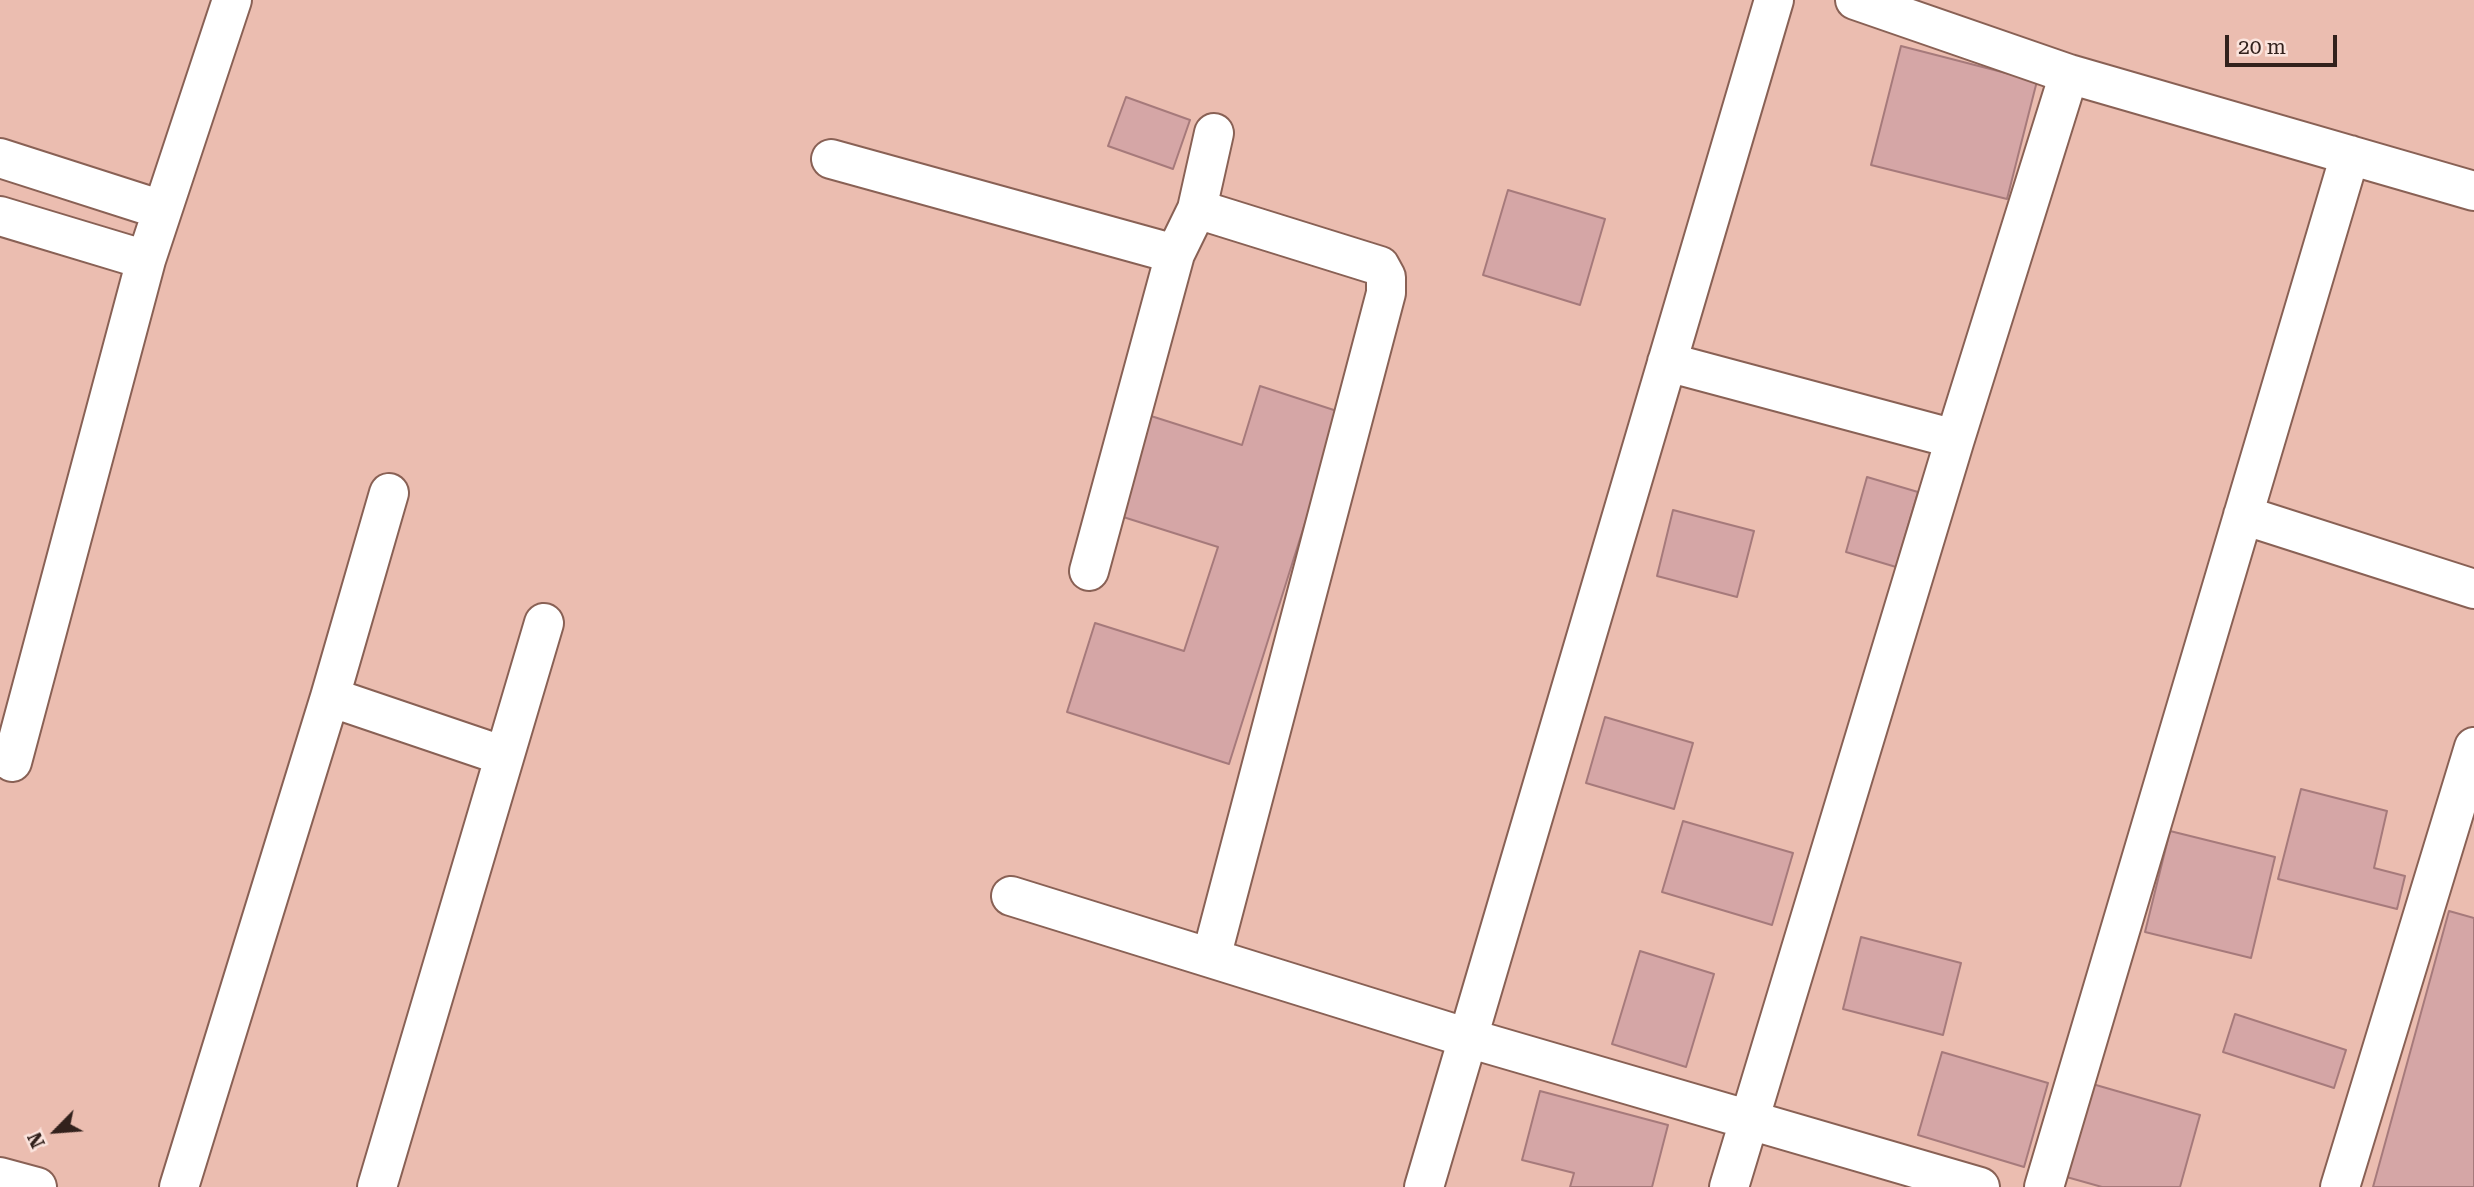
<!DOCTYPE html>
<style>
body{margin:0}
#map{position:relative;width:2474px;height:1187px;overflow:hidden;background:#ebbdb0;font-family:"Roboto Serif",serif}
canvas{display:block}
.north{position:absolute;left:21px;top:1096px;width:70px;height:70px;-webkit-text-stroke:5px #fbe4dd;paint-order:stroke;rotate:245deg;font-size:19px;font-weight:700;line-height:28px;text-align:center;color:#32211c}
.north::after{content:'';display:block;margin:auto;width:24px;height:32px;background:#32211c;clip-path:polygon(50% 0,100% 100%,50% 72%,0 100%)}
.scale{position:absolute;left:2225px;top:35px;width:112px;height:32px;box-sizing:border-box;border:4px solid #32211c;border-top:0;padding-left:9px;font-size:21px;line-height:24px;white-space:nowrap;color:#32211c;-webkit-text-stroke:5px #fbe4dd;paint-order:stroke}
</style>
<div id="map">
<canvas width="2474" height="1187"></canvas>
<div class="north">N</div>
<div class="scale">20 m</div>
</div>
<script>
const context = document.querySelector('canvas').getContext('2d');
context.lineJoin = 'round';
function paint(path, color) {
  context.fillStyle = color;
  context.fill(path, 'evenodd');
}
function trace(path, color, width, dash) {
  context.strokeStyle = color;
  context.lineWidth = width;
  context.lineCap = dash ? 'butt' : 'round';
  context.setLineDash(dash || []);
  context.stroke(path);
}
const building = new Path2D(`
 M1901,46L2037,81L2007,199L1871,165Z
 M1126,97L1190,120L1173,169L1108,146Z
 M1508,190L1605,219L1580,305L1483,275Z
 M1260,386L1340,412L1229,764L1067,712L1095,623L1184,651L1218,547L1120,516L1151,416L1242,445Z
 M1867,477L1918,492L1896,567L1846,552Z
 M1673,510L1754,531L1737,597L1657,576Z
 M1605,717L1693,743L1674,809L1586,783Z
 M2301,789L2387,811L2374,868L2405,876L2397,909L2278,879Z
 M1683,821L1793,853L1772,925L1662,892Z
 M2170,831L2275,857L2251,958L2145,932Z
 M2449,911L2474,918V1187H2373Z
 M1861,937L1961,963L1943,1035L1843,1009Z
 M1640,951L1714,974L1686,1067L1612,1044Z
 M2235,1014L2346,1050L2334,1088L2223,1052Z
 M1942,1052L2048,1083L2024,1167L1918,1135Z
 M2089,1083L2200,1115L2180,1187H2102L2063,1176Z
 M1540,1091L1668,1125L1652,1187H1570L1574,1173L1522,1160Z`);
paint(building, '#d5a6a6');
trace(building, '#a67a7b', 2);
const street = new Path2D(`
 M1855,0L2069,74L2474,191
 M0,158L162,210
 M831,159L1175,254
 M1197,209L1380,266L1386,277V293L1211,958
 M0,216L146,260
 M1667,362L1955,439L2069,74
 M2243,515L2474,589
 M1089,571L1175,254L1197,209L1214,133
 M330,697L504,756
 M12,762L146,260L232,0
 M1011,896L1468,1038L1980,1187
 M0,1177L37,1187
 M179,1187L330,697L389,493
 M377,1187L544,623
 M1424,1187L1774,0
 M1729,1187L1955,439
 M2044,1187L2350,155
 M2340,1187L2474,747`);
trace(street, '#896155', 42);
trace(street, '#fff', 38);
</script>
